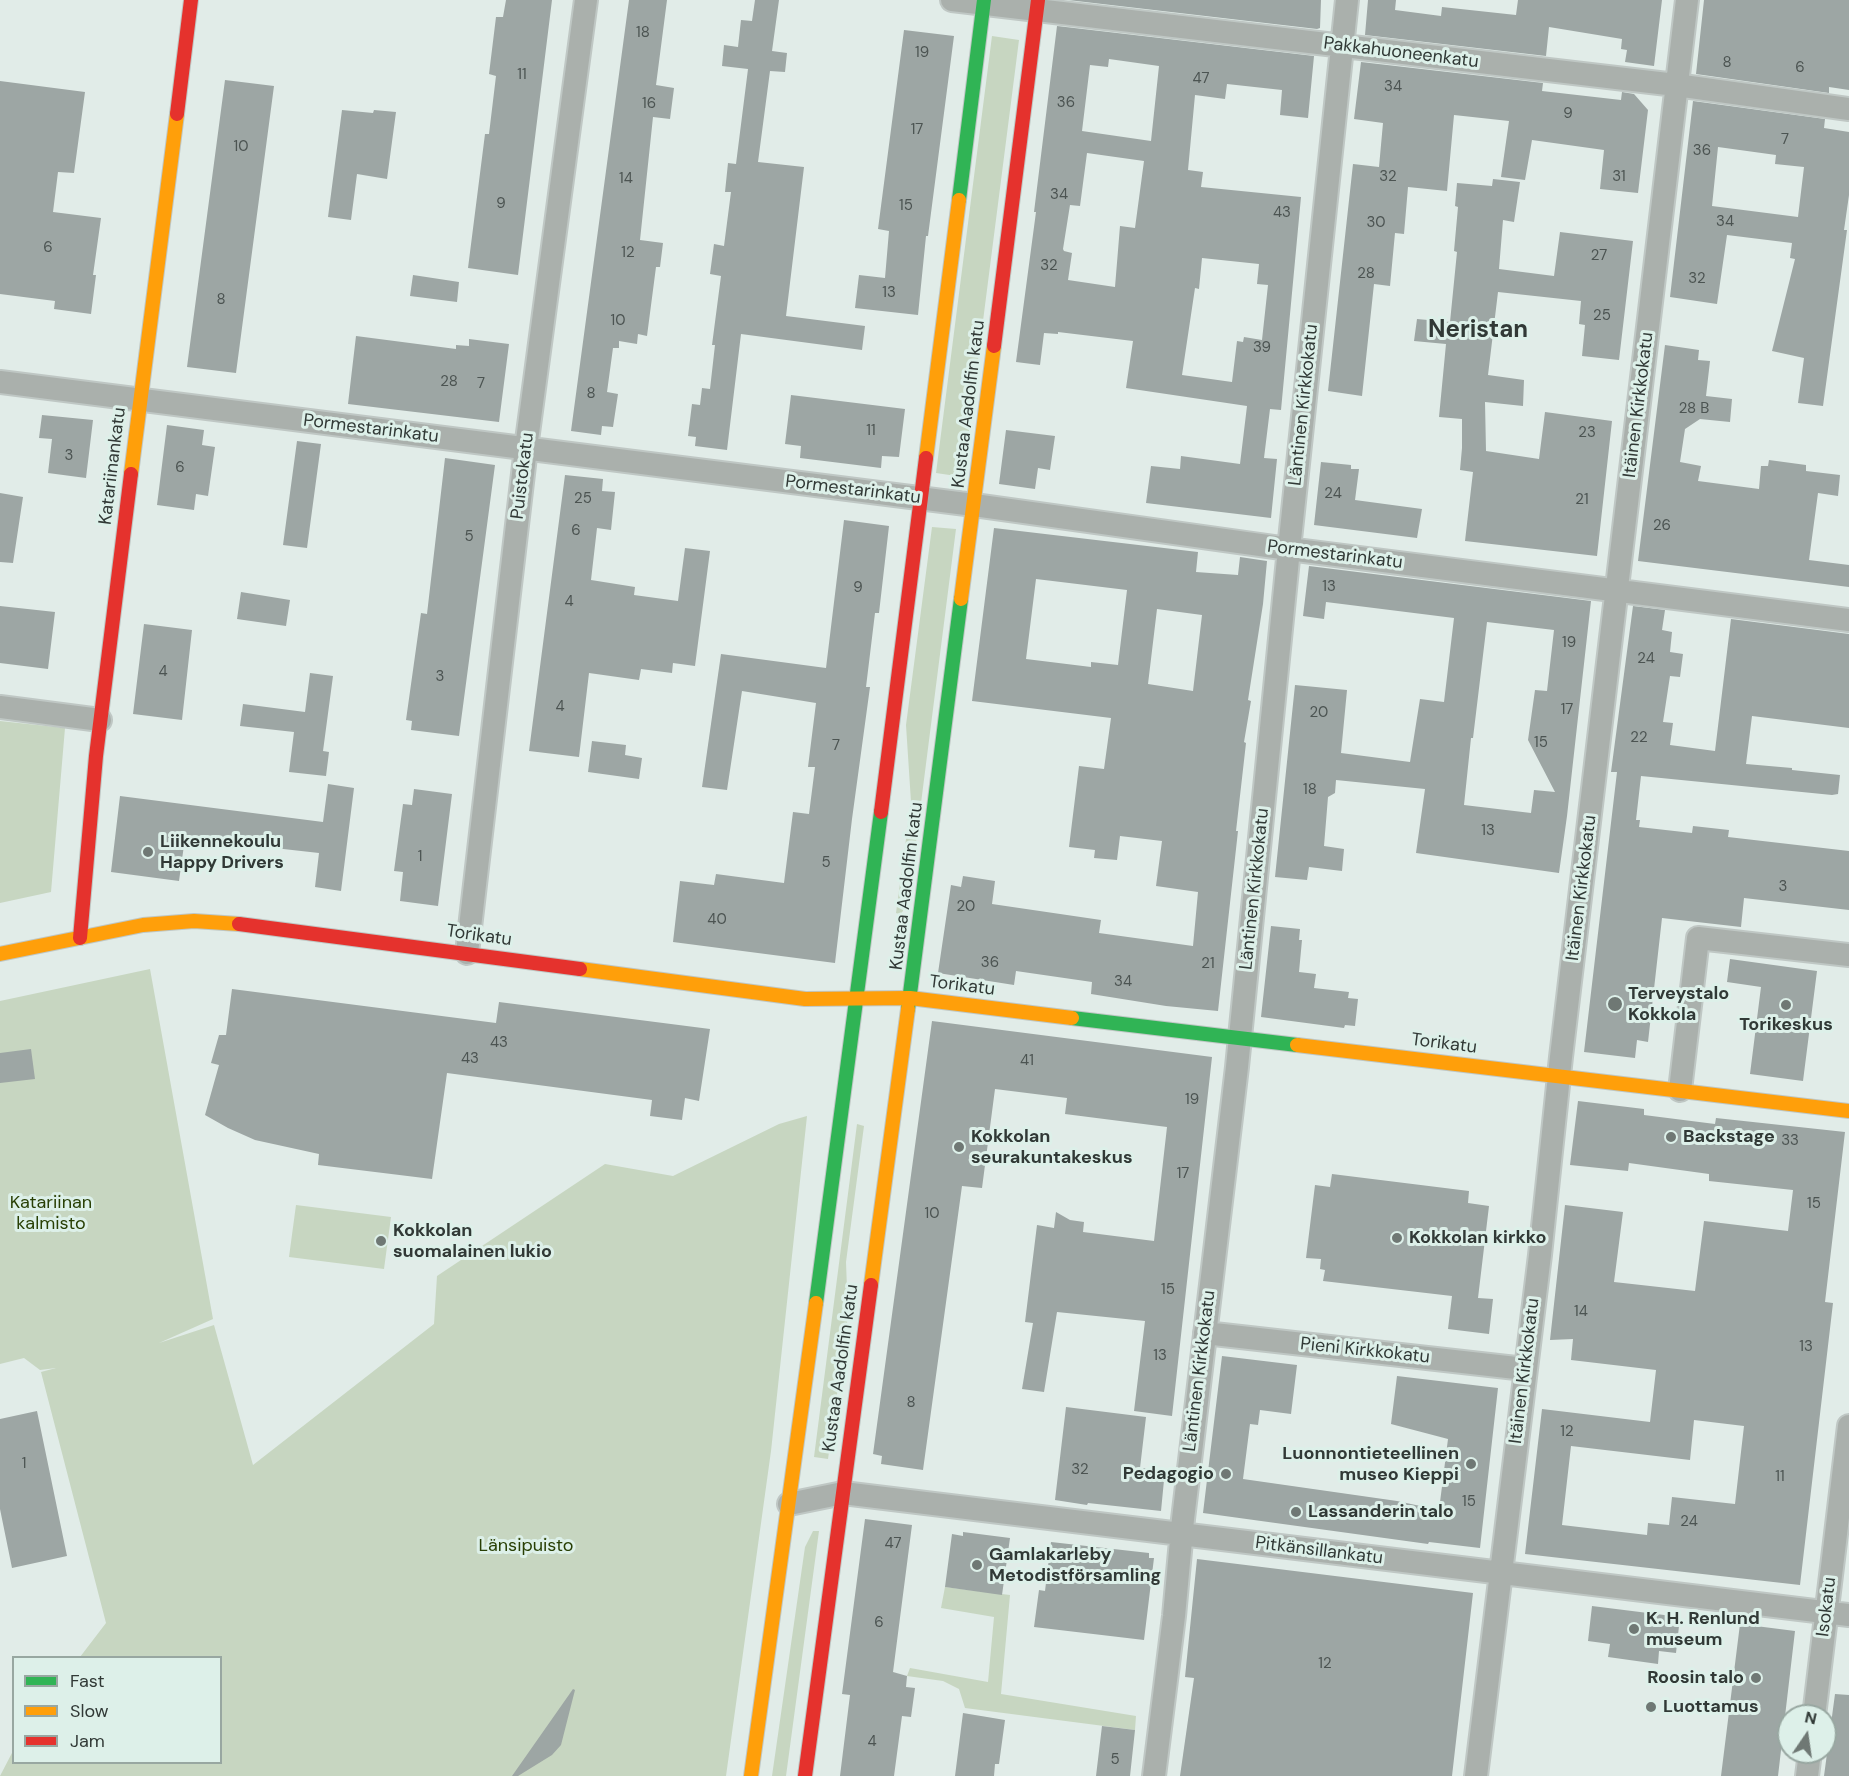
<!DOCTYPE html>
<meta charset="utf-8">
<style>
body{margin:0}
#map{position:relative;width:1849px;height:1776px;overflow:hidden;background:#e1ece8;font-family:"DM Sans",sans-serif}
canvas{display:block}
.legend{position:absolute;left:12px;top:1656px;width:210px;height:108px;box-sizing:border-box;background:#ddf0e9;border:2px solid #98a7a1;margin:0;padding:8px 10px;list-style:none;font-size:18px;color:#313936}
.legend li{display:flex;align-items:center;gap:12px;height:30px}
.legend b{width:30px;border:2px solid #98a7a1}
.north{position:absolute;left:1777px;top:1704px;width:60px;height:60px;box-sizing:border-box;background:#ddf0e9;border:2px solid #98a7a1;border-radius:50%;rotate:13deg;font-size:16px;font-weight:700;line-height:24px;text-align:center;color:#313936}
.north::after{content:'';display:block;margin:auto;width:21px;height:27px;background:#6f7874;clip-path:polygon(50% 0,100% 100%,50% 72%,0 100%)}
</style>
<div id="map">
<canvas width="1849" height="1776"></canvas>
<ul class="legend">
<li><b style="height:8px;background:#30b455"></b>Fast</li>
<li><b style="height:8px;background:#ff9f0a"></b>Slow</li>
<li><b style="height:8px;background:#e5322d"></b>Jam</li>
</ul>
<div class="north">N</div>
</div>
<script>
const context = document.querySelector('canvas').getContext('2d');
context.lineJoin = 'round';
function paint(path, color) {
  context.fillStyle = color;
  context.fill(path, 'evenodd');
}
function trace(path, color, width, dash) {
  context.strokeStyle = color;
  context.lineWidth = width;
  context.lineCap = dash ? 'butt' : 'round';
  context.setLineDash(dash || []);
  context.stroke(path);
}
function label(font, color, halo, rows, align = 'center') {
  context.font = font + ' "DM Sans",sans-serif';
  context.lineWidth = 6;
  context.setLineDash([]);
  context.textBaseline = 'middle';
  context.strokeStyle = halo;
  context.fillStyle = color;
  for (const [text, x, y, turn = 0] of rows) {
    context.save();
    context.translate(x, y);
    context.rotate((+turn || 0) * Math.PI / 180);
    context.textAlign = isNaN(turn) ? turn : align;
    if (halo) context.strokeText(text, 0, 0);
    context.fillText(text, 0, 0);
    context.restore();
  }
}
paint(new Path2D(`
 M992,36L1019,40L963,477L936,473Z
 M932,527L956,529L909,897L901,915L896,913L911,802L906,725Z
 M0,721L65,728L51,892L0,903Z
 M150,969L213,1319L159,1343L214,1325L253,1465L434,1324L437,1276L605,1164L673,1176L779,1124L807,1116L771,1451L726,1776H0L13,1751L14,1762H220V1658L80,1657L106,1623L41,1372L56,1368L40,1370L24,1358L0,1364V1001Z
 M857,1124L864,1126L846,1262L848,1316L828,1459L814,1457Z
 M296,1205L391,1217L384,1269L289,1257Z
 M813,1531H819L786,1776H772L805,1547Z
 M945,1587L1010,1595L1001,1694L1136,1716L1135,1730L965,1708L959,1689L943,1681L907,1676L910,1668L988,1682L994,1617L941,1608Z`), '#c7d6c1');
paint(new Path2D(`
 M506,0H552L518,275L468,268L485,134H489L496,76L489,74L496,17H503Z
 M629,0H667L656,85L674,88L670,119L653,117L640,240L663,243L660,267H656L647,336L638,334L637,344L619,341V348H613L607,392L618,394L613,427L602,426L601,435L571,431Z
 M755,0H779L772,51L787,53L785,72L770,71L758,162L804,167L786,316L865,326L862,350L741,334L727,450L695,446L696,437L688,436L692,404L700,405L702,388L710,389L715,345H712L721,276L710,274L714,244L724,246L731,192H725L728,163L736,164L748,69L722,66L724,45L738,47L741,20L752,21Z
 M1068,0H1321L1320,28L1317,29Z
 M1368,0H1396L1395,10L1441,16L1442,7L1516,15L1518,0H1662L1654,66L1625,62L1627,50L1621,49L1622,39L1549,27L1546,56L1365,35Z
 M1704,0H1849V90L1829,87V93L1696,74Z
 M1057,26L1314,56L1308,118L1280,115L1282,90L1227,84L1225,99L1195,95L1188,170L1203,172L1201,187L1301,197L1281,410L1270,409L1264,458L1277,459L1271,518L1146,503L1151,466L1180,469L1181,456L1240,464L1247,406L1126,388L1133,341L1058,332V334L1044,333L1040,365L1016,362L1036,212H1034ZM1109,59L1159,66L1151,141L1082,131L1090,65L1108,67ZM1087,153L1144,161L1135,228L1120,226L1115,287L1068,280L1072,253L1064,251L1063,249L1070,205L1080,206ZM1202,258L1259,264L1257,284L1268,285L1262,340L1244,337L1243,342L1237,341L1232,382L1182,375L1195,288L1199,289Z
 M904,30L954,36L928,236H926L918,315L855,308L859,275L885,278L889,231L878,229Z
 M1361,62L1543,83L1542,91L1621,100L1622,92L1634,94L1648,110L1638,193L1600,189L1604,150L1532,140L1525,180L1501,177L1509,121L1454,115L1447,191L1408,187L1404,234L1395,233L1390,286L1374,284L1362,396L1328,391L1353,164L1379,167L1383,123L1354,119Z
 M225,80L274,86L236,373L187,367Z
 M0,81L85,92L74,173L58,172L53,212L101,218L93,275H96L91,314L54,309L55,301L0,294Z
 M1693,101L1825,119L1824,128L1849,132V195L1844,230H1847L1823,406L1798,403L1804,358L1772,351L1795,259L1790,258L1792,243L1727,235L1717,304L1670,297ZM1718,147L1776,155L1775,164L1804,167L1798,217L1712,206Z
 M342,110L373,113L374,110L396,112L387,179L357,174L351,220L328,217Z
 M1493,179L1520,182L1514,222L1503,220L1499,269L1554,276L1560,232L1633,241L1619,360L1582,356L1585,325L1579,324L1581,301L1498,292L1488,375L1524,380L1523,406L1485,402L1486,451L1539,459L1545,412L1612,421L1597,556L1465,541L1473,472L1460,470L1462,448V419L1439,417L1446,344L1414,341L1417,319L1450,322L1457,252L1454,251L1458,207L1455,206L1457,183L1492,186Z
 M413,275L459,282L457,302L410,296Z
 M356,336L456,349V345L469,346V339L509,344L499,422L348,404Z
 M1665,345L1699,350L1698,360L1710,361L1706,396L1732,399L1730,422L1700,419L1685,429L1680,462L1701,466L1698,481L1759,489L1761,466H1768L1769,460L1806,465V471L1840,475L1838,496L1818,493L1809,560L1849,565V587L1638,561Z
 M791,395L905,409L899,457L882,456L881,468L800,458L801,446L785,444Z
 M42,415L93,420L86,478L48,473L52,439L39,438Z
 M167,425L204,430L202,445L215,447L208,496L196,494L194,510L157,505Z
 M1006,430L1055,436L1050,470L1038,468L1035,489L999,484Z
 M297,441L321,444L307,548L283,545Z
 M445,458L495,465L459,736L411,730L412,721L406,720L421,613L427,614Z
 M1321,462L1351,465V469H1359L1355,500L1422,509L1417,538L1314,525Z
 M565,475L603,479L602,491L615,492L611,530L597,528L591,580L635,587L634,595L678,601L685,548L710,551L695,666L673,663L672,673L641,669L639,680L589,673L579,757L529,751Z
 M0,493L23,497L13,563L0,562Z
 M844,520L889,526L879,613H875L866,687H870L852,819L835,963L673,942L680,881L714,885L716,874L784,883L793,812L809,814L815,767H808L816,703L742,691L727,790L702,787L721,654L826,668Z
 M994,528L1198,552L1196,572L1238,575L1240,557L1267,561L1263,604L1248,700L1251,701L1244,742L1246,743L1236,831H1238L1218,1011L1166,1006L1091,994L1092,982L1016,971L1014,985L938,973L951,885L961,887L963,876L995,881L992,904L1101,920L1099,933L1193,946L1198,892L1156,886L1162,841L1120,836L1117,860L1094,858L1095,850L1069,847L1079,766L1104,769L1111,718L972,701ZM1036,579L1127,590L1118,665L1091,662V667L1026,659ZM1157,609L1202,615L1193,691L1148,684Z
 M1309,566L1591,601L1567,816L1559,873L1416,853L1425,789L1336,780L1335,793L1328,797L1324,846L1344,849L1342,871L1309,867L1307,880L1275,877L1295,685L1347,690L1341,753L1410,762L1420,699L1444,702L1454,618L1326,602L1324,619L1303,616ZM1487,622L1554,630L1547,691L1535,690L1528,740L1555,792L1534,790L1531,813L1464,805L1471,738H1473Z
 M241,592L290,600L286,626L237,619Z
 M0,606L55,612L48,669L0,663Z
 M1633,606L1665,610L1662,630L1672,632L1670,652L1683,654L1680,677L1670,676L1663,722L1673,723L1670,745L1715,751L1731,619L1849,634V728L1752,716L1746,764L1792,768V770L1840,775L1838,794L1832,795L1641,776L1636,820H1640L1639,827L1692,833L1693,826L1729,830L1728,837L1849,851V910L1744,898L1741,927L1662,918L1648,1042L1637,1040L1635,1058L1584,1052L1617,772H1611Z
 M144,624L192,630L182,720L133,714Z
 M310,673L333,676L323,751L329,752L326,776L289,772L294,732L240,726L243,704L305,712Z
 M592,741L626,745L625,755L642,758L639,779L588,772Z
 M328,784L354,788L341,891L315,887L319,853L185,838L179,881L111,872L120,796L323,822Z
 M414,789L452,794L438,906L400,901L403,872L394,871L403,804L412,805Z
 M1271,926L1300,929L1299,940H1302L1299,972L1316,974L1314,988L1349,992L1348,998L1358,999L1355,1026L1345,1025L1344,1028L1261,1017Z
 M1730,959L1817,971L1803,1081L1750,1074L1761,987L1727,982Z
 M232,989L496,1023L499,1002L710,1029L699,1101L685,1098L682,1120L650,1116L652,1100L447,1073L432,1179L318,1165L319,1154L255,1140L228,1128L205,1115L219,1065L211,1063L219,1035H226Z
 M932,1021L1212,1057L1172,1416L1134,1411L1145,1321L1057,1312L1044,1392L1022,1389L1033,1323L1025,1322L1037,1225L1054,1228L1056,1212L1070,1220L1084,1222L1083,1232L1154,1241L1167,1127L1065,1114L1067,1098L995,1089L982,1188L962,1186L923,1470L881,1464L882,1456L873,1454Z
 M31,1049L35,1079L0,1083V1053Z
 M1578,1101L1644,1109V1115L1715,1124L1716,1118L1845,1132L1825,1302L1833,1303L1800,1585L1525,1554L1542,1409L1650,1422L1656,1370L1571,1360L1573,1339L1550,1340L1565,1205L1623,1212L1614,1282L1695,1291L1704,1221L1788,1231L1793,1190L1709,1181V1174L1629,1163L1628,1171L1570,1165ZM1694,1420L1744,1426L1735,1504L1672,1497L1669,1525L1648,1523L1647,1535L1562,1525L1571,1446L1690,1460Z
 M1332,1174L1469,1191L1468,1203L1489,1206L1478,1298L1493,1299L1489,1334L1448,1329L1452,1296L1323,1281L1325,1270L1320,1269L1321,1259L1306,1258L1315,1185L1330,1187Z
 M1222,1356L1297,1365L1291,1414L1260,1410L1258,1425L1250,1424L1243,1479L1397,1501L1439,1510L1448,1439L1391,1424L1397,1376L1498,1388L1480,1548L1429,1542L1428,1544L1203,1513Z
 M1066,1407L1146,1417L1140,1468L1165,1470L1161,1511L1088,1503L1087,1505L1055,1500Z
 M37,1411L67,1556L12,1568L0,1509V1419Z
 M865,1519L912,1525L893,1672L907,1676L906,1687L915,1688L911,1717L902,1716L894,1776H840L850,1695L842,1694Z
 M963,1532L1010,1538L1002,1595L945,1587L952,1534L963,1536Z
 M1051,1542L1149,1553V1558H1154L1144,1640L1034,1627L1039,1590L1045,1591Z
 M1197,1559L1473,1593L1452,1776H1180L1194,1678L1185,1677Z
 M1592,1606L1680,1617L1676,1653L1659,1651L1658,1664L1608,1657L1610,1644L1588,1641Z
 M1740,1624L1795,1631L1778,1776H1721Z
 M573,1689L575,1690L561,1745L552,1755L518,1776H512Z
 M1835,1694L1849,1695V1776H1824Z
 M963,1713L1005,1720L999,1764H995L994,1776H955Z
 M1102,1726L1135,1730L1130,1776H1096Z`), '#9da6a4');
const street = new Path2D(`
 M952,0L1676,85L1849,109
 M0,382L974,505L1289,549L1849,620
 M0,707L100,720
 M467,953L526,448L586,0
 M1680,1090L1698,938L1849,955
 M1205,1333L1525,1369
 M789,1504L843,1493L1849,1615
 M1814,1716L1849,1426
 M1154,1776L1174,1616L1183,1519L1237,1067L1289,549L1347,0
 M1476,1776L1540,1255L1561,1057L1687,0
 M1807,1776L1810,1752`);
const fast = new Path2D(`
 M959,200L984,0
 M908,1009L961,599
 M1072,1018L1297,1045
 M816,1303L881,812`);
const slow = new Path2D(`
 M926,458L959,200
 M131,474L177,114
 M961,599L994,346
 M0,954L143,925L194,921L239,924
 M580,969L805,999L910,998L1072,1018
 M1297,1045L1849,1111
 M871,1285L908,1009
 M751,1776L816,1303`);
const jam = new Path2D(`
 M177,114L191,0
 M994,346L1038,0
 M881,812L926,458
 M239,924L580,969
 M80,938L96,756L131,474
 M805,1776L871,1285`);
trace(street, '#bfc7c4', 26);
trace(fast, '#bfc7c4', 16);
trace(slow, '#bfc7c4', 16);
trace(jam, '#bfc7c4', 16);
trace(street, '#aab0ac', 22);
trace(fast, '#30b455', 14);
trace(slow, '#ff9f0a', 14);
trace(jam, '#e5322d', 14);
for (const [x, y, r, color] of [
 [148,852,6,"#6f7874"],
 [1615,1004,8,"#6f7874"],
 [1786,1005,6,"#6f7874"],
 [1671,1137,6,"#6f7874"],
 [959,1147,6,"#6f7874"],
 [1397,1238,6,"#6f7874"],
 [381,1241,6,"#6f7874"],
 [1471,1464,6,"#6f7874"],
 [1226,1474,6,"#6f7874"],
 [1296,1512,6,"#6f7874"],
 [977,1565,6,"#6f7874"],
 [1634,1629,6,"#6f7874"],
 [1756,1678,6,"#6f7874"],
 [1651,1707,6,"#6f7874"]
]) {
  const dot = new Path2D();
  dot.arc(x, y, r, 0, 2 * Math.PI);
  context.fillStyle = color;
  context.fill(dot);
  trace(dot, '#ddf0e9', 2);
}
label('15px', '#4c5452', null, [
 ["18",643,33],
 ["19",922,53],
 ["8",1727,63],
 ["6",1800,68],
 ["11",522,75],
 ["47",1201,79],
 ["34",1393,87],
 ["36",1066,103],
 ["16",649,104],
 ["9",1568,114],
 ["17",917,130],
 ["7",1785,140],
 ["10",241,147],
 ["36",1702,151],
 ["32",1388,177],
 ["31",1619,177],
 ["14",626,179],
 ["34",1059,195],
 ["9",501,204],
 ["15",906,206],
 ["43",1282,213],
 ["34",1725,222],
 ["30",1376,223],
 ["6",48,248],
 ["12",628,253],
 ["27",1599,256],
 ["32",1049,266],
 ["28",1366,274],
 ["32",1697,279],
 ["13",889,293],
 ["8",221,300],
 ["25",1602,316],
 ["10",618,321],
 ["39",1262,348],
 ["28",449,382],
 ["7",481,384],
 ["8",591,394],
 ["28 B",1694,409],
 ["11",871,431],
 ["23",1587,433],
 ["3",69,456],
 ["6",180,468],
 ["24",1333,494],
 ["25",583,499],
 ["21",1582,500],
 ["26",1662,526],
 ["6",576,531],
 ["5",469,537],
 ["13",1329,587],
 ["9",858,588],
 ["4",569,602],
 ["19",1569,643],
 ["24",1646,659],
 ["4",163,672],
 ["3",440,677],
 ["4",560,707],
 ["17",1567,710],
 ["20",1319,713],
 ["22",1639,738],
 ["15",1541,743],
 ["7",836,746],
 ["18",1310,790],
 ["13",1488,831],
 ["1",420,857],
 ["5",826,863],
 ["3",1783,887],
 ["20",966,907],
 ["40",717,920],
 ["36",990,963],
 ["21",1208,964],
 ["34",1123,982],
 ["43",499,1043],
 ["43",470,1059],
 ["41",1027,1061],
 ["19",1192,1100],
 ["33",1790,1141],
 ["17",1183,1174],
 ["15",1814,1204],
 ["10",932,1214],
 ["15",1168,1290],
 ["14",1581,1312],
 ["13",1806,1347],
 ["13",1160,1356],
 ["8",911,1403],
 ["12",1567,1432],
 ["1",24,1464],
 ["32",1080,1470],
 ["11",1780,1477],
 ["15",1469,1502],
 ["24",1689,1522],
 ["47",893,1544],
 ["6",879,1623],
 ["12",1325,1664],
 ["4",872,1742],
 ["5",1115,1760]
]);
label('18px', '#313936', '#ddf0e9', [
 ["Pakkahuoneenkatu",1401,53,7],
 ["Kustaa Aadolfin katu",969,404,-83],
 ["Läntinen Kirkkokatu",1304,405,-84],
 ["Itäinen Kirkkokatu",1639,405,-83],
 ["Pormestarinkatu",371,429,7],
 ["Katariinankatu",113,466,-83],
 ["Puistokatu",523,476,-83],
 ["Pormestarinkatu",853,490,7],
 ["Pormestarinkatu",1335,555,7],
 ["Kustaa Aadolfin katu",907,886,-83],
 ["Itäinen Kirkkokatu",1582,888,-83],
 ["Läntinen Kirkkokatu",1255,889,-84],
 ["Torikatu",479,936,8],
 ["Torikatu",962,986,7],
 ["Torikatu",1444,1044,7],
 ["Pieni Kirkkokatu",1365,1351,6],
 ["Kustaa Aadolfin katu",841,1368,-82],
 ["Läntinen Kirkkokatu",1200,1371,-83],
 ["Itäinen Kirkkokatu",1525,1371,-83],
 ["Pitkänsillankatu",1319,1551,7],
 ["Isokatu",1827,1607,-83]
]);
label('bold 18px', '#313936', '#ddf0e9', [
 ["Liikennekoulu",160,842],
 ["Happy Drivers",160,863],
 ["Terveystalo",1628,994],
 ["Kokkola",1628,1015],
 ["Torikeskus",1786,1025,"center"],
 ["Kokkolan",971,1137],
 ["seurakuntakeskus",971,1158],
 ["Backstage",1683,1137],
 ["Kokkolan",393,1231],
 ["suomalainen lukio",393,1252],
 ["Kokkolan kirkko",1409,1238],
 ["Luonnontieteellinen",1459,1454,"right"],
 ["museo Kieppi",1459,1475,"right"],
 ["Pedagogio",1214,1474,"right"],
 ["Lassanderin talo",1308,1512],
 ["Gamlakarleby",989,1555],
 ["Metodistförsamling",989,1576],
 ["K. H. Renlund",1646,1619],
 ["museum",1646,1640],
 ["Roosin talo",1744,1678,"right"],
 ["Luottamus",1663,1707]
], 'left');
label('18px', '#283f04', '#ddf0e9', [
 ["Katariinan",51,1203],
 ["kalmisto",51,1224],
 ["Länsipuisto",526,1546]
]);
label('bold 24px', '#313936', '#ddf0e9', [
 ["Neristan",1478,331]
]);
</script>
